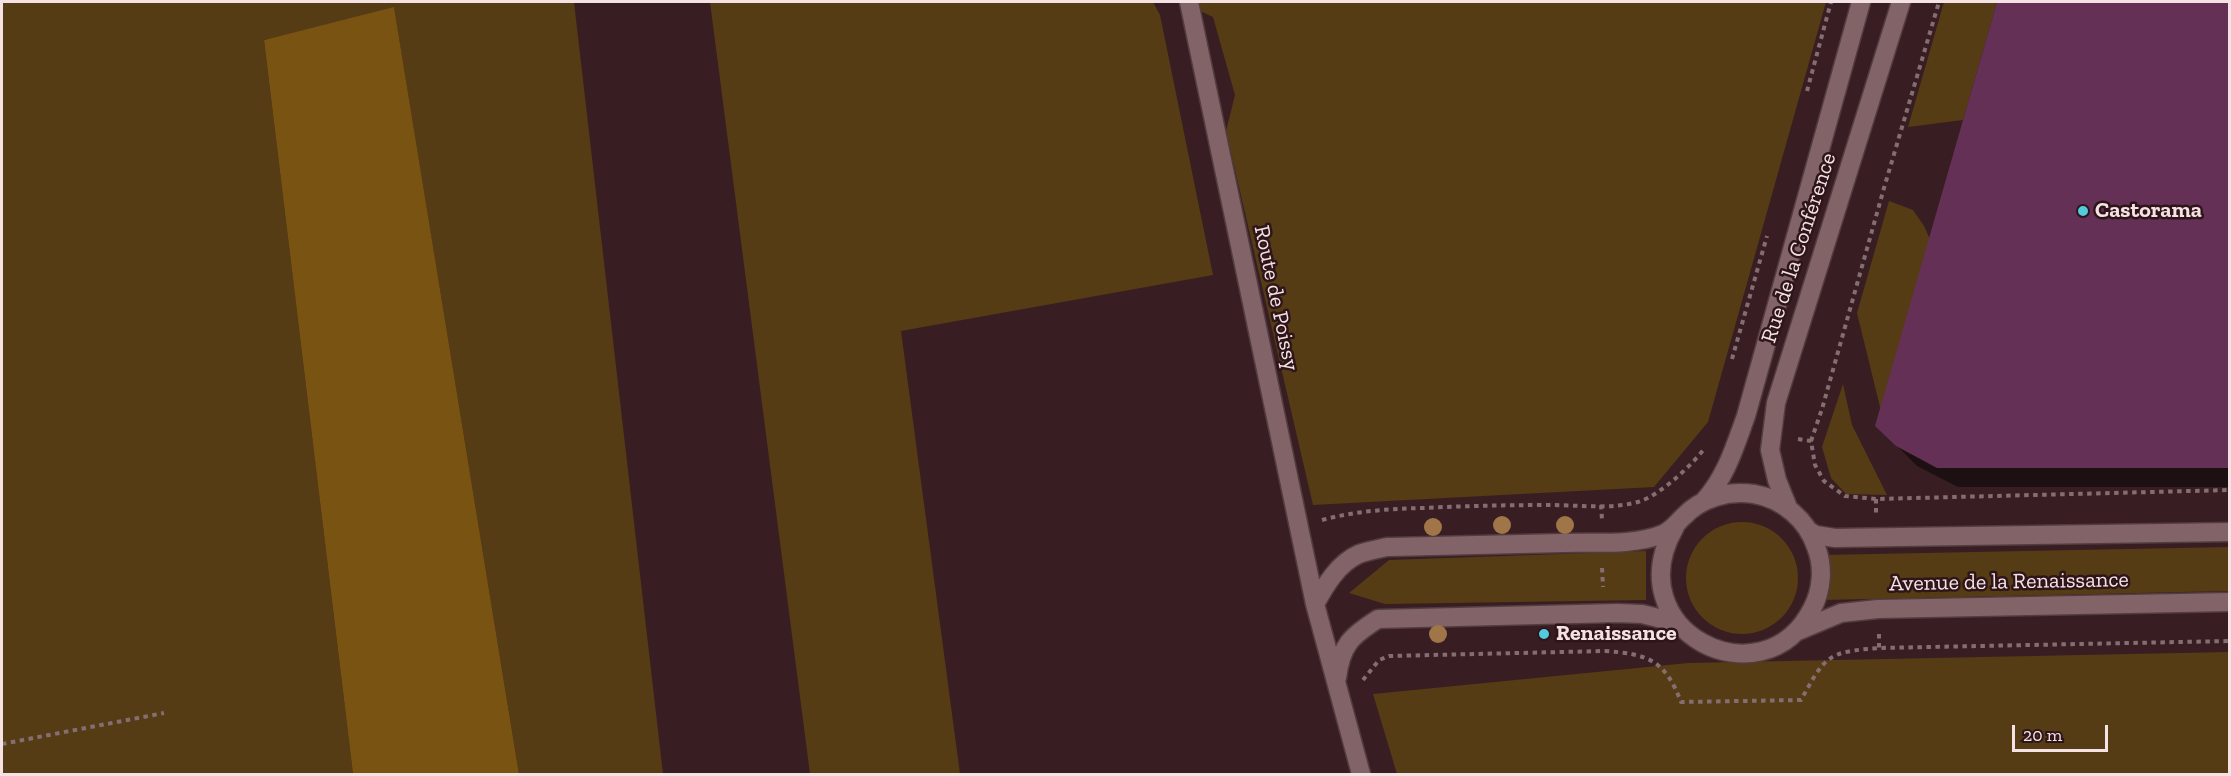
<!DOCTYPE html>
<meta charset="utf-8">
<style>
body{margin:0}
#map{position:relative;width:2231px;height:776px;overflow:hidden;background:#381e22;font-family:"Zilla Slab",serif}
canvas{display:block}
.frame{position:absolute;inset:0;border:3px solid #f5e2e4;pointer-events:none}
.scale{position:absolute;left:2012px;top:725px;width:96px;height:27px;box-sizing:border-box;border:3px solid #f5e2e4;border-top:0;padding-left:8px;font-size:18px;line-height:21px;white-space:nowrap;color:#f5e2e4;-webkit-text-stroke:4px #2e1519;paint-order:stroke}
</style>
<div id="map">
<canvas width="2231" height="776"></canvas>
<div class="frame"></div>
<div class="scale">20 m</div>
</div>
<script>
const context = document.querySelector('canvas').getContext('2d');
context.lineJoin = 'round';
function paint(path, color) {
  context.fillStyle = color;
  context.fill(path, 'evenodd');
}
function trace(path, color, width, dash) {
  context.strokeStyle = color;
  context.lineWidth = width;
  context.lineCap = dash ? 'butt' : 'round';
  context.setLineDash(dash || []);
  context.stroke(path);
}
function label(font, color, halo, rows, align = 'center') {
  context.font = font + ' "Zilla Slab",serif';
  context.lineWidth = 5;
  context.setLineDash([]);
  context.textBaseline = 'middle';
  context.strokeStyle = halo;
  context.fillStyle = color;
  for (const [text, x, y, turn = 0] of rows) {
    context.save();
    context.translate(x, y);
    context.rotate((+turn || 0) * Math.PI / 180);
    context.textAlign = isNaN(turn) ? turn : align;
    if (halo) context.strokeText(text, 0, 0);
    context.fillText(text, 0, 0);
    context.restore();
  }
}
paint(new Path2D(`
 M2,2H574L663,774H519L394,8L264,40L353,774H2Z
 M710,2H1153L1160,15L1213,275L901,331L960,774H810Z
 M1195,2H1826L1708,422L1654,487L1313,505L1226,131L1235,95L1213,17L1196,9Z
 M1944,2H1997L1963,120L1908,127Z
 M1889,201L1913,210L1924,226L1933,246L1882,415L1857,313Z
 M1843,384L1852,425L1887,495L1846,494L1831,478L1822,447Z
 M1686 578a56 56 0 1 1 112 0a56 56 0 1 1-112 0Z
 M2229,547V591L1821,600L1822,555Z
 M1646,551V600L1385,604L1349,593L1389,560Z
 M2229,652V774H1397L1373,694L1688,663Z`), '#553c14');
paint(new Path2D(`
 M394,7L519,774H353L264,40Z`), '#795311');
paint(new Path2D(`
 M1999,2H2230V487H1958L1917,466L1877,426Z`), '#0007');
paint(new Path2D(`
 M1997,2H2230V468H1937L1896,446L1875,426Z`), '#653056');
const minor = new Path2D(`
 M1189,2L1315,604L1361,774
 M1704,501C1726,477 1735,446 1746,416L1861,2
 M1789,510L1777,480L1770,450L1776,403L1901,2
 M1809,531L1816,535L1835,538L2230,532
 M1315,604C1325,586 1338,563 1359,554C1367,551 1378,549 1387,547C1446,546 1505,544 1563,543C1595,542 1633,546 1663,534C1672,530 1676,524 1683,517C1701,498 1728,490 1754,494C1783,499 1807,520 1816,547C1824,567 1822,590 1812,609C1763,705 1615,631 1675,527
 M1798,631L1841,613L1878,609L2230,602
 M1337,678C1341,645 1351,636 1378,619L1617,613L1642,614L1678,623`);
trace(minor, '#523c3f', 21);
trace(new Path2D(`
 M1807,91L1831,2
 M1732,359L1767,236
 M1798,439L1811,441L1815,465L1824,481L1845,496L1876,499L2230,490
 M1811,441L1822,409L1884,188L1939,2
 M1876,499V513
 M1601,505L1602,520
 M1322,520C1355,511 1388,509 1422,508C1465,506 1507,505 1550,505C1579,505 1613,510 1641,501C1661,494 1692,465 1704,449
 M1602,568L1603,587
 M1879,634V648
 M1363,680L1379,660L1389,656L1605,651C1648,654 1665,660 1681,702L1801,700C1826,655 1827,652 1879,648L2230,641
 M2,744L164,713`), '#856e71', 4, [4.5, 4.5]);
trace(minor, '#826367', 18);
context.fillStyle = '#a07548';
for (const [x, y] of [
 [1502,525],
 [1565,525],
 [1433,527],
 [1438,634]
]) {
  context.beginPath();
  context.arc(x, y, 9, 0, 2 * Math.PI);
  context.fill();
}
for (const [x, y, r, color] of [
 [2083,211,6,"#54cadd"],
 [1544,634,6,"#54cadd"]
]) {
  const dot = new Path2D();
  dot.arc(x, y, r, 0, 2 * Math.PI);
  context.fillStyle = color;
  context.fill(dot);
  trace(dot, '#2e1519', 2);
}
label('bold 22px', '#f5e2e4', '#2e1519', [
 ["Castorama",2095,211],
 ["Renaissance",1556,634]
], 'left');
label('22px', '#f5e2e4', '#2e1519', [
 ["Rue de la Conférence",1799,248,-72],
 ["Route de Poissy",1276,298,78],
 ["Avenue de la Renaissance",2009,582,-1]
]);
</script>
